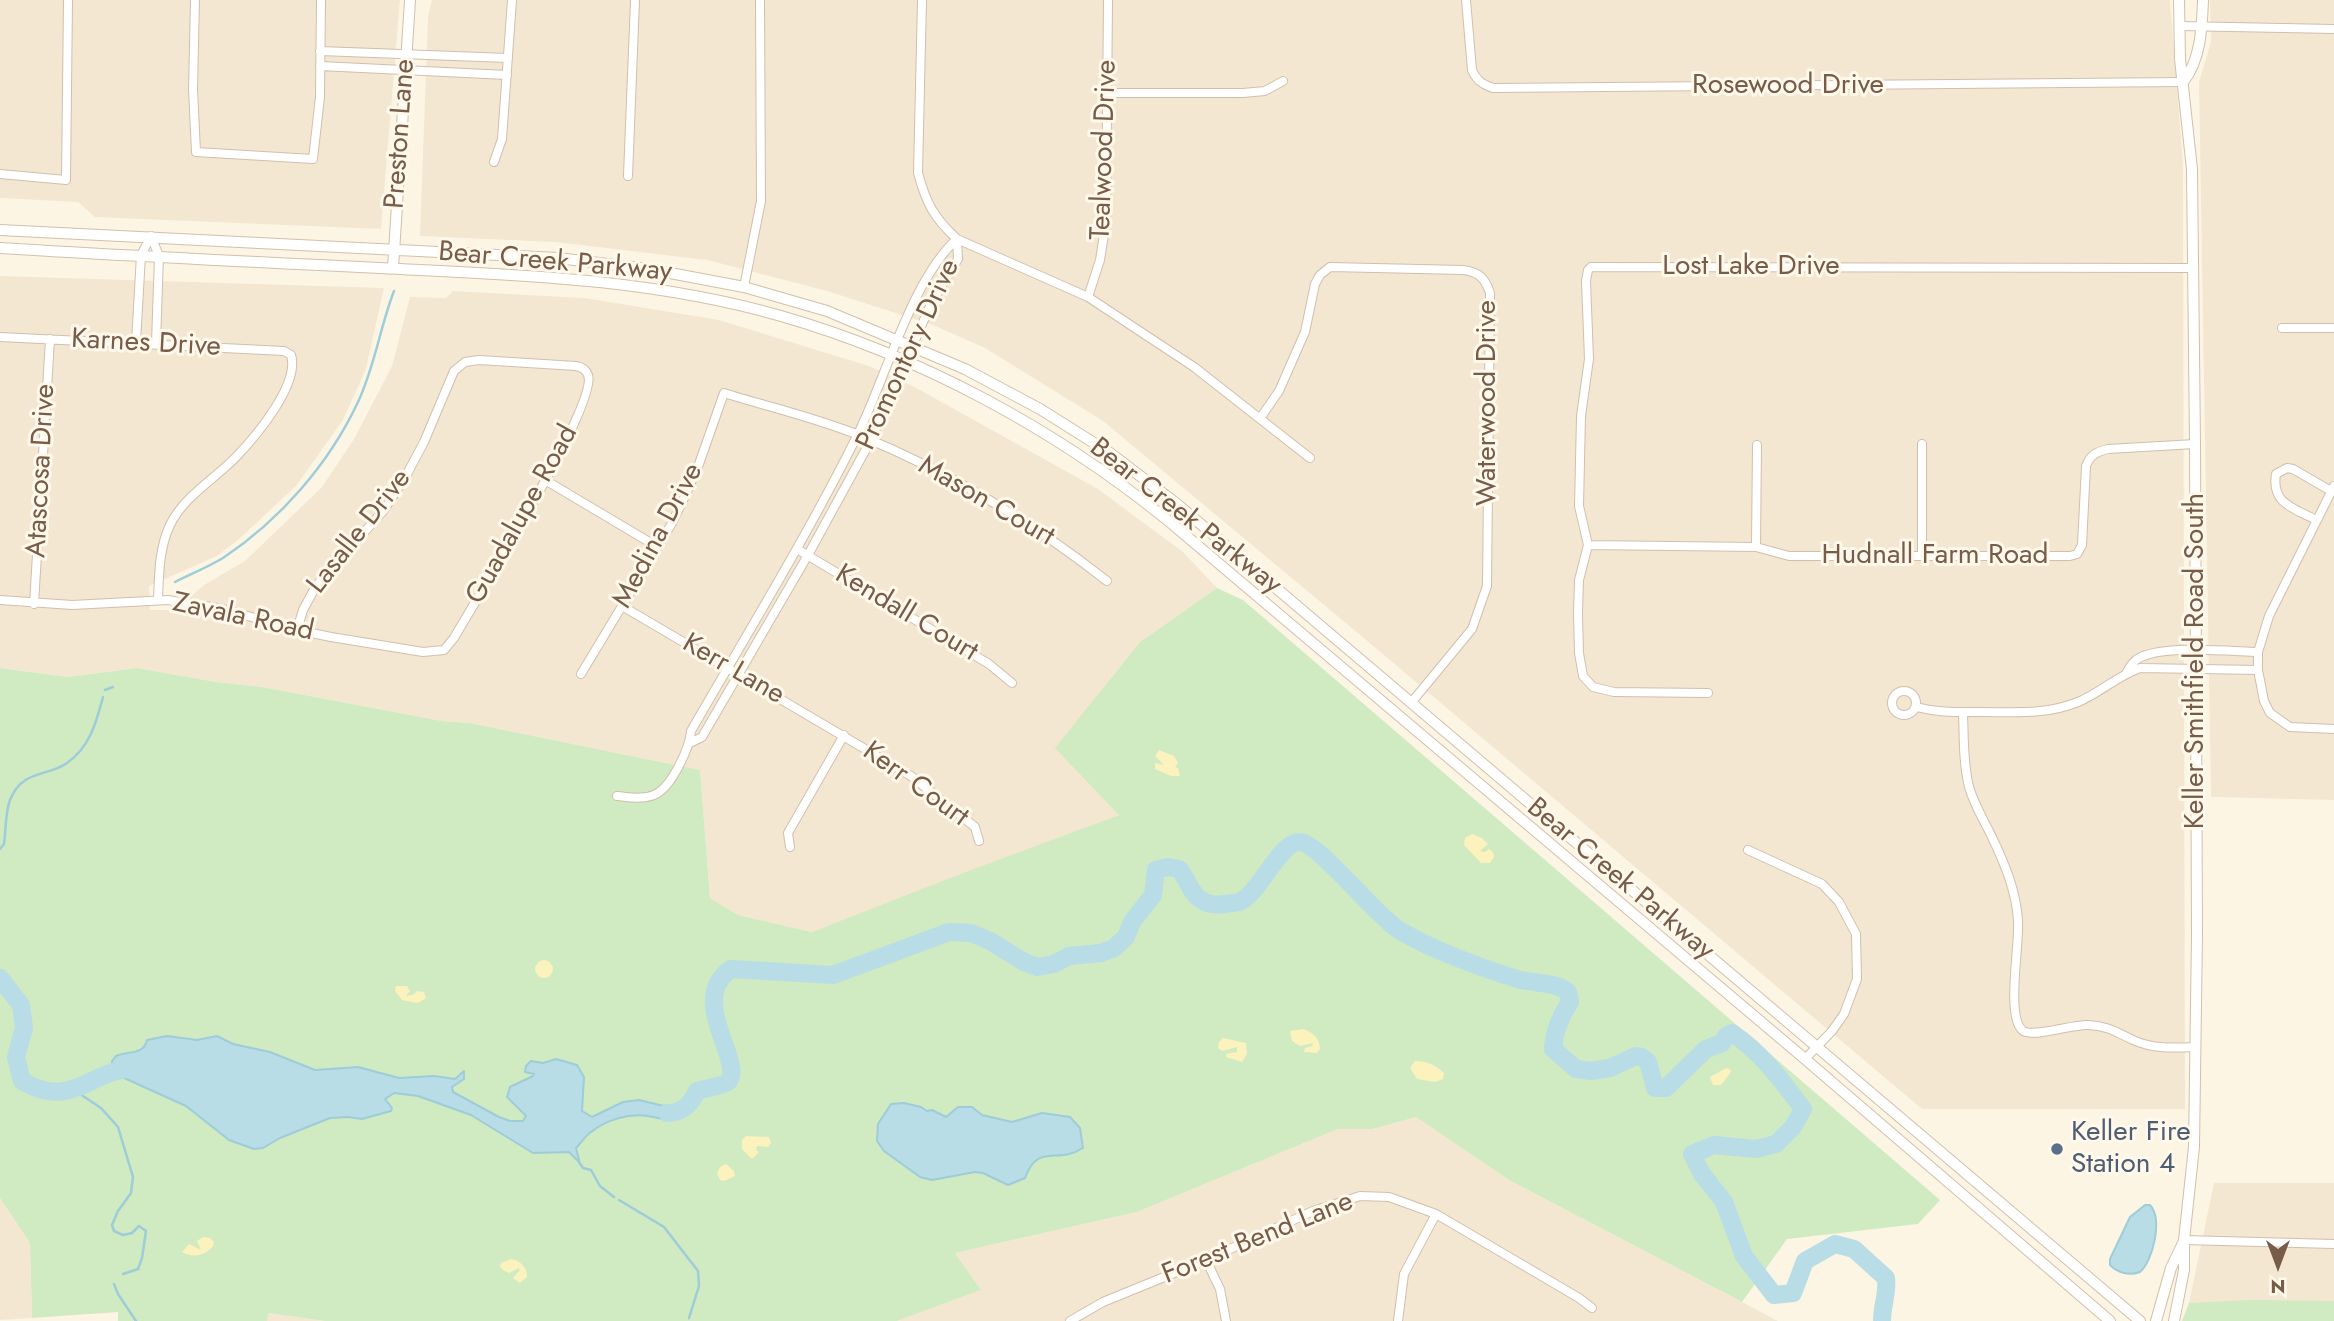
<!DOCTYPE html>
<style>
body{margin:0}
#map{position:relative;width:2334px;height:1321px;overflow:hidden;background:#fdf5e4;font-family:Jost,sans-serif}
canvas{display:block}
.north{position:absolute;left:2243px;top:1230px;width:70px;height:70px;-webkit-text-stroke:5px #fff8eb;paint-order:stroke;rotate:180deg;font-size:19px;font-weight:700;line-height:28px;text-align:center;color:#765c49}
.north::after{content:'';display:block;margin:auto;width:24px;height:32px;background:#765c49;clip-path:polygon(50% 0,100% 100%,50% 72%,0 100%)}
</style>
<div id="map">
<canvas width="2334" height="1321"></canvas>
<div class="north">N</div>
</div>
<script>
const context = document.querySelector('canvas').getContext('2d');
context.lineJoin = 'round';
function paint(path, color) {
  context.fillStyle = color;
  context.fill(path, 'evenodd');
}
function trace(path, color, width, dash) {
  context.strokeStyle = color;
  context.lineWidth = width;
  context.lineCap = dash ? 'butt' : 'round';
  context.setLineDash(dash || []);
  context.stroke(path);
}
function label(font, color, halo, rows, align = 'center') {
  context.font = font + ' Jost,sans-serif';
  context.lineWidth = 6;
  context.setLineDash([]);
  context.textBaseline = 'middle';
  context.strokeStyle = halo;
  context.fillStyle = color;
  for (const [text, x, y, turn = 0] of rows) {
    context.save();
    context.translate(x, y);
    context.rotate((+turn || 0) * Math.PI / 180);
    context.textAlign = isNaN(turn) ? turn : align;
    if (halo) context.strokeText(text, 0, 0);
    context.fillText(text, 0, 0);
    context.restore();
  }
}
paint(new Path2D(`
 M0,0H400L381,229L95,217L78,202L0,198Z
 M432,0H2170L2183,165L2185,1109H1922L1359,634L1103,421L985,348L933,325L827,291L707,260L555,242L420,236L428,16Z
 M2210,0H2334V800L2211,797L2199,82L2211,42Z
 M0,276L384,288L366,369L343,420L296,486L238,540L217,556L149,586L150,610H175L204,585L245,561L322,487L354,439L392,366L410,297L446,298L453,291L585,298L719,320L869,366L911,385L1098,489L1183,552L1217,588L1140,642L1110,680L1119,815L812,932L738,915L710,898L700,770L470,723L442,721L262,687L216,682L137,668L68,677L0,668Z
 M1416,1117L1509,1180L1778,1321H897L981,1290L955,1253L1137,1212L1338,1129H1373Z
 M2214,1183H2334V1302L2189,1303Z
 M0,1198L30,1243L32,1318L0,1320Z
 M267,1313L325,1321H267Z`), '#f4e7d2');
paint(new Path2D(`
 M1217,588L1243,600L1940,1200L1918,1224L1787,1239L1742,1302L1509,1180L1416,1117L1373,1129H1338L1137,1212L955,1253L981,1290L897,1321H325L268,1313L267,1321H118V1312L32,1318L30,1243L0,1198V668L68,677L137,668L216,682L262,687L442,721L470,723L700,770L710,898L738,915L812,932L963,873L1119,815L1055,748L1140,642Z
 M2250,1300L2334,1301V1321H2182L2189,1303Z`), '#d0eac2');
paint(new Path2D(`
 M1159,750L1174,756L1178,763L1175,767L1178,768L1180,776H1171L1155,769V763L1164,765L1155,756Z
 M1472,834L1482,838L1488,844L1480,851L1485,852L1489,849L1493,852L1494,857L1490,863H1481L1464,845L1465,838Z
 M535 969a9 9 0 1 1 18 0a9 9 0 1 1-18 0Z
 M396,986H407L410,991L406,996L413,995L417,991L424,992L426,998L418,1003L402,1000L395,991Z
 M1303,1029C1314,1033 1319,1037 1320,1049L1317,1053L1304,1052L1305,1048L1312,1046L1313,1043L1300,1046L1292,1041L1290,1031Z
 M1223,1038L1246,1043L1247,1054L1242,1062L1226,1057V1054L1237,1052V1047L1222,1051L1218,1048L1219,1042Z
 M1415,1061C1426,1061 1436,1065 1444,1073L1443,1079L1435,1082L1417,1079L1410,1068Z
 M1726,1068L1730,1069L1731,1072L1721,1085H1713L1710,1077Z
 M746,1136L769,1137L771,1143L768,1147L757,1146L756,1150L759,1152L752,1159L742,1149V1140Z
 M726,1164L734,1171L735,1176L724,1181L720,1180L717,1173L720,1167Z
 M203,1237L210,1238L214,1242L213,1246C205,1256 193,1258 182,1252L189,1244L201,1250L197,1241Z
 M511,1259C521,1261 527,1267 527,1277L520,1283L513,1278L520,1270L519,1268L509,1273L503,1270L500,1266L501,1263Z`), '#fcf2be');
const water = new Path2D(`
 M167,1036L197,1040L217,1036L233,1044L270,1052L315,1070L358,1067L399,1078L434,1076L455,1079L464,1071V1079L452,1087L453,1092L499,1117L510,1121H523L526,1116L507,1097L510,1087L533,1076L534,1074L525,1072L526,1066L531,1061L543,1063L556,1059L577,1065L584,1077L582,1111L592,1117L623,1102L639,1100L668,1107L680,1103L689,1105V1113C670,1125 667,1119 648,1116C629,1113 606,1120 591,1132C585,1136 581,1143 576,1148L579,1160H577L569,1152L533,1153L471,1115L418,1096L394,1093L385,1099L392,1108L391,1111L362,1119L348,1117L330,1118L280,1138L263,1148L254,1149L229,1140L186,1106L122,1077L112,1066V1061L116,1056C128,1051 144,1055 147,1040Z
 M904,1103L921,1107L927,1111L932,1110L946,1117L958,1107H972L982,1115L1012,1122L1042,1113L1070,1117L1080,1128L1083,1148C1057,1165 1038,1142 1025,1178L1008,1185L983,1173L975,1172L932,1180L920,1177L884,1151L877,1141L878,1124L891,1104Z
 M2145,1205H2150C2163,1219 2153,1261 2140,1272C2129,1276 2118,1273 2110,1265V1259L2130,1217Z`);
paint(water, '#b8dde6');
trace(water, '#9eccd8', 2);
trace(new Path2D(`
 M175,582C191,574 208,567 223,558C280,520 329,464 358,402C375,366 380,327 394,291
 M105,690L113,687
 M0,849L4,844C6,831 5,813 10,800C22,769 48,777 67,763C90,747 96,723 103,697
 M74,1090L101,1108L118,1127L133,1177L131,1193L118,1211L112,1225L114,1231L123,1235L132,1233L139,1226L146,1231L142,1258L138,1269L123,1274
 M577,1159L583,1168L591,1170L600,1186L614,1197
 M619,1200L664,1227L698,1271L699,1286L689,1318
 M114,1284L118,1294L136,1321`), '#9eccd8', 2.5);
trace(new Path2D(`
 M0,978L21,1005L24,1028L16,1057L22,1081C74,1112 92,1066 137,1069
 M667,1113C683,1113 691,1104 697,1091C703,1089 725,1085 728,1082C746,1063 686,1000 731,969L833,975L949,932L971,933L990,941L1024,962L1037,967L1054,964L1069,956L1101,953L1114,948L1126,937L1132,922L1153,895L1156,870L1168,867L1179,869C1187,878 1191,894 1200,899C1208,905 1216,905 1226,904C1230,903 1238,903 1241,901C1260,892 1281,840 1300,842C1319,843 1375,915 1399,930C1430,949 1481,968 1517,979C1533,984 1554,981 1568,992L1570,1002C1560,1017 1554,1031 1553,1049L1576,1069L1591,1071L1610,1068L1636,1056L1642,1057L1648,1062L1655,1088H1666L1706,1049L1722,1043L1726,1036L1732,1033C1762,1053 1782,1081 1803,1109L1793,1127L1776,1144L1756,1149L1714,1145L1692,1154L1702,1174L1724,1202L1744,1256L1774,1295L1793,1293L1805,1261L1835,1244L1854,1249L1886,1278C1888,1295 1882,1304 1882,1321`), '#b8dde6', 18);
const street = new Path2D(`
 M195,0L193,89L196,152L313,159L320,97L321,0
 M922,0L918,173C926,203 934,218 957,239L1088,297L1194,367L1310,458
 M1466,0L1472,70C1477,81 1482,84 1493,88L2183,82
 M2179,26L2334,29
 M320,51L508,58
 M320,66L507,75
 M1109,93H1243L1265,91L1283,81
 M494,162L502,139L512,0
 M0,174L66,180L68,0
 M628,176L635,0
 M151,236L159,256L156,343
 M744,287L761,201L760,0
 M1088,297L1100,260L1106,222L1108,0
 M2282,328H2334
 M0,337L284,351L291,355C300,384 256,436 237,456C215,479 184,496 170,525C159,548 159,575 158,599
 M136,342L141,255L151,236
 M1261,417L1279,391L1305,332L1315,284L1320,275L1330,267L1463,270C1479,272 1485,278 1490,293L1487,586L1472,629L1411,703
 M545,480L656,546
 M2334,486L2269,616L2258,652V670L2264,701L2270,713L2290,727L2334,729
 M2316,520C2294,508 2271,504 2276,474L2287,468L2293,469L2331,491
 M1588,545L1756,547L1789,556H2070L2077,554L2082,545L2086,466C2090,455 2096,452 2108,449L2195,444
 M1756,547L1757,445
 M797,549L989,664L1012,683
 M1922,555V444
 M0,600L72,605L168,600L223,609L297,630L331,637L423,652L444,650L454,638C474,603 599,402 588,375C586,369 581,367 576,366L479,360L465,362L454,371L424,442L407,474L384,510L316,586L303,610L297,630
 M34,604L50,339
 M622,606L911,776L975,827L979,841
 M2127,672C2131,665 2134,660 2141,657C2167,645 2228,651 2258,652
 M581,674L672,523L686,494L699,464L724,393C769,407 817,418 861,436C949,472 1032,522 1107,581
 M1892 703a12 12 0 1 1 24 0a12 12 0 1 1-24 0Z
 M1708,693L1614,692L1593,687L1583,676L1579,653L1578,613L1579,580L1588,545L1579,506L1581,416L1589,359L1586,281L1588,270L1591,267L2193,268
 M1916,707C1939,713 1958,712 1981,712C2015,712 2046,715 2078,702C2100,693 2117,676 2140,668L2258,670
 M1963,713C1964,737 1963,763 1969,787C1974,804 1983,819 1991,835C2004,862 2016,890 2018,920C2020,943 2006,1015 2022,1030C2031,1039 2072,1024 2088,1025C2108,1026 2116,1032 2133,1040C2152,1049 2174,1048 2195,1047
 M690,743L702,737L808,555L871,440L931,304L958,259L957,239
 M617,796C630,797 644,800 656,794C672,786 690,747 691,731C747,634 806,538 856,438C885,381 911,280 957,239
 M790,847L788,833L844,735
 M1748,850L1822,884L1839,902L1856,934L1857,979L1844,1014L1832,1031L1805,1059
 M2184,1240L2334,1244
 M1206,1260L1220,1289L1226,1321
 M1070,1321L1103,1302L1206,1260L1313,1211L1360,1196L1389,1197L1436,1214L1579,1298L1592,1308
 M1398,1321L1404,1274L1436,1214`);
const secondary = new Path2D(`
 M2183,82C2201,60 2202,27 2203,0
 M0,230L558,258L649,269L744,287L827,311L965,369L1040,409L1110,453L1177,504L2140,1321
 M0,248C127,256 253,262 380,268C516,275 649,278 781,316C920,356 1053,428 1165,518L1805,1059L2110,1321
 M393,268L410,0
 M2156,1321L2171,1268L2183,1243
 M2174,1321L2184,1270V1240L2194,1147L2197,934L2195,444L2192,169L2180,59L2179,0`);
trace(street, '#d0bfad', 10);
trace(secondary, '#d3bfaa', 12);
trace(street, '#fff', 8);
trace(secondary, '#fff', 10);
for (const [x, y, r, color] of [
 [2057,1149,7,"#5c6f8a"]
]) {
  const dot = new Path2D();
  dot.arc(x, y, r, 0, 2 * Math.PI);
  context.fillStyle = color;
  context.fill(dot);
  trace(dot, '#fff8eb', 2.5);
}
label('28px', '#765c49', '#fff8eb', [
 ["Rosewood Drive",1788,86],
 ["Preston Lane",401,134,-86],
 ["Tealwood Drive",1105,150,-88],
 ["Bear Creek Parkway",555,263,5],
 ["Lost Lake Drive",1751,267],
 ["Karnes Drive",146,344,3],
 ["Promontory Drive",909,355,-65],
 ["Waterwood Drive",1488,403,-90],
 ["Atascosa Drive",42,471,-87],
 ["Mason Court",986,502,30],
 ["Guadalupe Road",523,515,-61],
 ["Bear Creek Parkway",1185,517,38],
 ["Lasalle Drive",360,532,-52],
 ["Medina Drive",659,536,-62],
 ["Hudnall Farm Road",1935,556],
 ["Kendall Court",906,614,31],
 ["Zavala Road",243,618,12],
 ["Keller Smithfield Road South",2196,661,-90],
 ["Kerr Lane",733,670,30],
 ["Kerr Court",915,785,36],
 ["Bear Creek Parkway",1620,880,40],
 ["Forest Bend Lane",1258,1239,-22]
]);
label('28px', '#4e5e75', '#fff8eb', [
 ["Keller Fire",2071,1133],
 ["Station 4",2071,1165]
], 'left');
</script>
